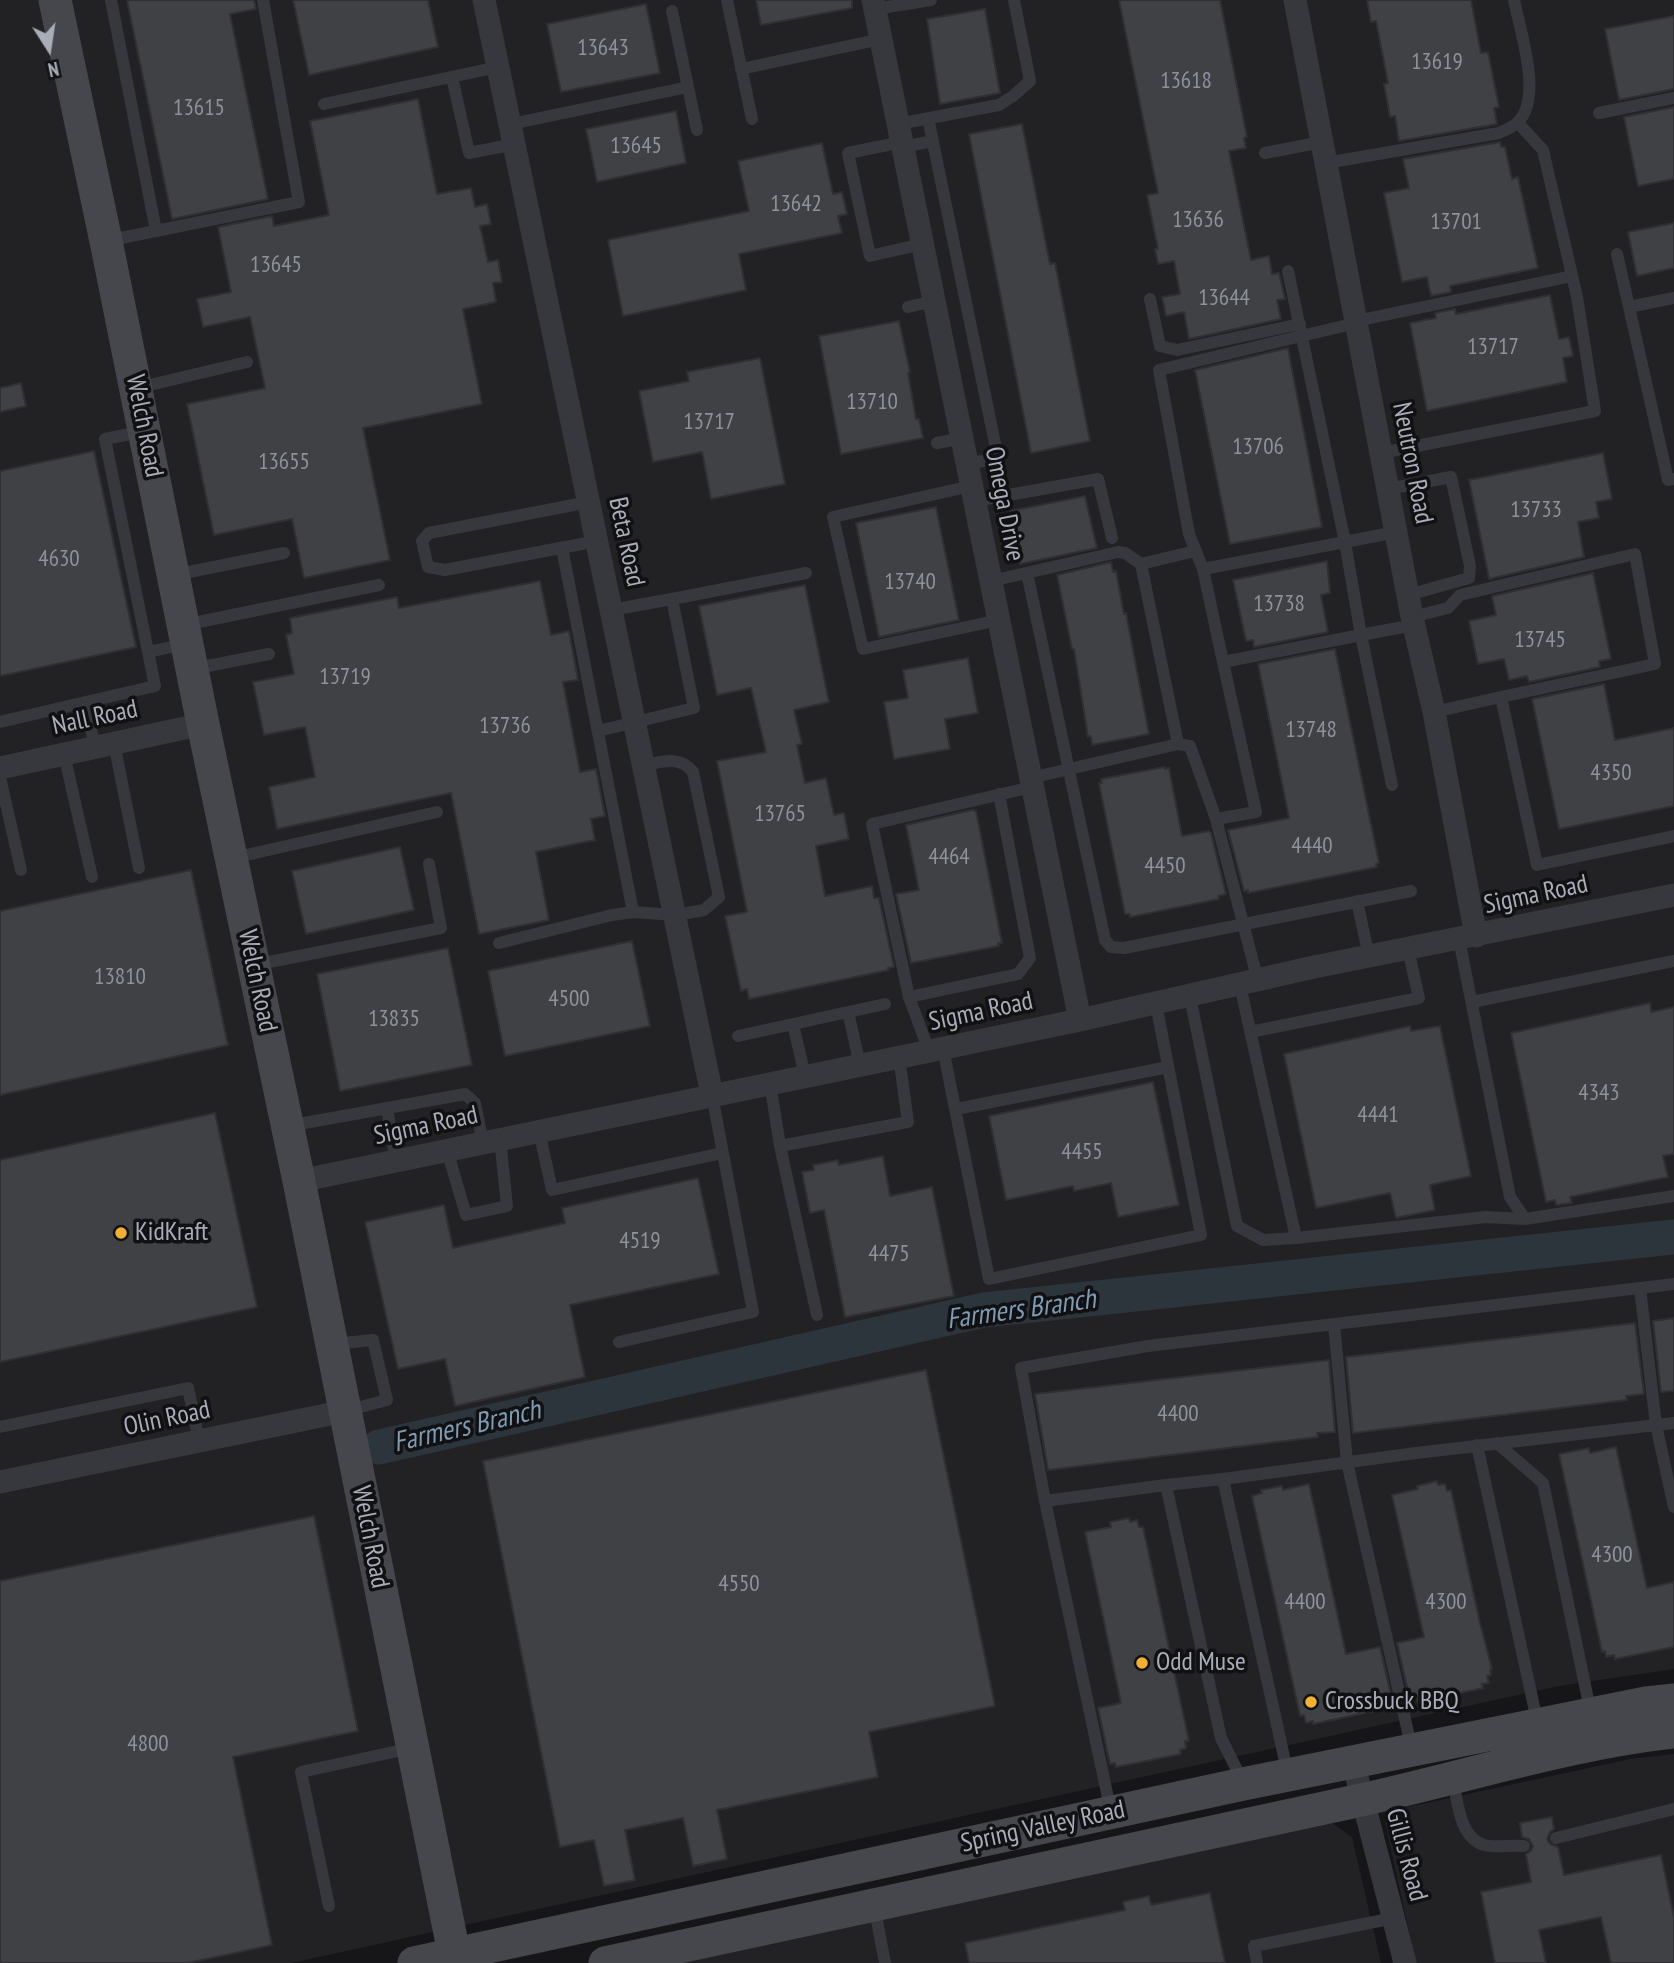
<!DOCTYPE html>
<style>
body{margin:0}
#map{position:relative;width:1674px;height:1963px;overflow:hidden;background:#161618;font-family:"PT Sans Narrow",sans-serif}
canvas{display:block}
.north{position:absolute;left:14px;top:14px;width:70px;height:70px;-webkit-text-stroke:5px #111113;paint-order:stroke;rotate:168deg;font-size:19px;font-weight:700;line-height:28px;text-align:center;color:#a8adb8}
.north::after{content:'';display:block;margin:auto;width:24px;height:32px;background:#a8adb8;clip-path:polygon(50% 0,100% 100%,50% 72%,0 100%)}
</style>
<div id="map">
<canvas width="1674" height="1963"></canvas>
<div class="north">N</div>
</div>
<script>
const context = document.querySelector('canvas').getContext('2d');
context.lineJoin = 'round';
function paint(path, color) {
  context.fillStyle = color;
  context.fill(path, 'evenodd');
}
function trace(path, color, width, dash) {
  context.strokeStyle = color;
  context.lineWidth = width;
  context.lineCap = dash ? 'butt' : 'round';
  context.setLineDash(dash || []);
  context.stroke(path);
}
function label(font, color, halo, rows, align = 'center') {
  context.font = font + ' "PT Sans Narrow",sans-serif';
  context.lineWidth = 7;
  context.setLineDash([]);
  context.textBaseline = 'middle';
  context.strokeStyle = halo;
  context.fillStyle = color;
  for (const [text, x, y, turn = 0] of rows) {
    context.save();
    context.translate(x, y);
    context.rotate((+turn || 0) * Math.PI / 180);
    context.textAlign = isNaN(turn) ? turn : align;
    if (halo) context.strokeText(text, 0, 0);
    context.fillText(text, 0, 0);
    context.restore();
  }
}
paint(new Path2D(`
 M0,0H1674V1669L1559,1686L291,1963H0Z
 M1674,1754V1963H1416L1385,1822L1394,1810L1630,1759Z
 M1332,1823L1352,1837L1381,1963H676Z`), '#222225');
trace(new Path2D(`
 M379,1447L984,1310L1674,1237`), '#2c353c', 35);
const building = new Path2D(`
 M127,0H254L256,9L230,14L268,199L172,219Z
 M293,0H428L438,47L309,75Z
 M756,0H852V8L761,25Z
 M1119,0H1220L1247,137L1244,138L1246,148L1229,151L1251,260L1269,256L1272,274L1279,273L1285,299L1277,300L1281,319L1189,339L1184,312L1166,316L1162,297L1180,294L1174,261L1158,264L1155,249H1158L1147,195L1158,193Z
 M1367,0H1471L1481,53L1488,52L1499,107L1494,108L1497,124L1399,141L1395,116L1390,117L1384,84L1388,83L1376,21L1371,22Z
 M646,4L660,73L561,92L547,24Z
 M985,9L1000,93L940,104L927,19Z
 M1674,16V89L1619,100L1605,29Z
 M418,99L437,194L471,188L475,207L487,204L491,224L480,226L488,262L498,260L502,282L493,283L496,302L463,309L482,404L363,428L390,560L304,578L292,519L214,535L187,404L265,388L250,317L203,327L197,299L231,292L218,227L272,216L274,226L329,215L310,121Z
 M1674,107V179L1638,186L1624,117Z
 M676,111L686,163L597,182L586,129Z
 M1022,124L1050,264L1055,263L1090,441L1031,453L969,134Z
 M1500,142L1501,147H1505L1512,179L1518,177L1538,268L1450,286L1451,292L1431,296L1427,277L1402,282L1384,193L1409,188L1403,159Z
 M822,143L833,194L842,192L847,214L838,216L842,233L739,254L746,290L623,316L608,240L749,211L738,161Z
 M1674,223V268L1637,276L1628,232Z
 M1550,295L1559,339L1569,337L1573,356L1563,358L1567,382L1427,411L1410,323L1436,318L1435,313L1455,309L1456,314Z
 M899,321L910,372L908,373L916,419H919L923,438L841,454L819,336Z
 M1288,348L1322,527L1230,544L1195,370Z
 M760,358L785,484L711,499L702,452L653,462L639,391L689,381L687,372Z
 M21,383L26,406L0,412V388Z
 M94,451L136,647L0,676V471Z
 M1603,453L1612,499L1596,502L1599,518L1578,522L1584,557L1489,579L1469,480Z
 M1085,496L1097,548L1020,564L1010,511Z
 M936,507L959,620L879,637L856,523Z
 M1327,561L1330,593L1321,595L1328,632L1254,647L1253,640L1246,641L1233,580Z
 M1111,562L1113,572L1116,571L1124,614L1126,613L1149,734L1092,745L1091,736L1088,737L1074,649H1072L1057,575Z
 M1593,573L1611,659L1599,661L1600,667L1529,682L1527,676L1509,680L1504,659L1478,664L1469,621L1496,615L1492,596Z
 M540,581L551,635L569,631L578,680L563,682L580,772L596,769L605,816L591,819L595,840L536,852L549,920L479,934L451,793L277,829L269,787L315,777L305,727L264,735L253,682L294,674L286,635L292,633L290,618L397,597L399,608Z
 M805,585L829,702L794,710L802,744L797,745L805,783L826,778L834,815L844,813L849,839L816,846L825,896L872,886L874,898H879L894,967L888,968L889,970L749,999L747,989L741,991L725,916L747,912L717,761L766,752L751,688L717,695L699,606Z
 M1335,649L1379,863L1376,864L1377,867L1248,893V890L1244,891L1228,830L1289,818L1258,664Z
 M968,658L978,713L945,719L950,749L894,759L884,702L908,698L903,670Z
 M1604,684L1615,740L1674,728V806L1559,829L1532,699Z
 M1164,767L1165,769L1169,768L1182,836L1209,831L1211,833L1226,894L1218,896L1219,899L1130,917V914H1125L1099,783H1102L1101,779Z
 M972,810L976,811L1002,943H998L999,946L911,963L896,894L919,890L906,825Z
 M400,847L414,910L306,934L292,871Z
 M191,870L228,1045L0,1095V911Z
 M632,941L650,1026L505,1056L488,971Z
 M448,948L472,1065L340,1091L317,974Z
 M1650,1003L1651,1012L1674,1007V1154L1663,1156L1668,1177L1570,1197L1572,1203L1556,1205L1555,1200L1546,1202L1511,1033Z
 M1410,1026L1411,1031L1440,1026L1471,1176L1430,1185L1435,1210L1396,1218L1390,1193L1316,1208L1284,1054Z
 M1153,1082L1179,1205L1118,1217L1111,1183L1074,1191L1073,1186L1006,1200L989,1116Z
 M215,1113L257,1307L0,1362V1160Z
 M883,1156L890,1196L932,1187L954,1296L845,1317L824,1210L810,1213L802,1172L814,1170L813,1165L838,1160L839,1165Z
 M698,1178L719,1274L570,1305L585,1377L455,1406L445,1359L398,1369L365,1222L444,1205L453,1248L565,1223L562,1208Z
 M1674,1318V1391L1661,1392L1653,1321Z
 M1635,1323L1644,1394L1626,1396L1627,1400L1353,1433L1346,1357Z
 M1329,1360L1335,1432L1317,1433L1318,1437L1048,1470L1035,1394Z
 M926,1370L995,1706L869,1732L878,1777L717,1810L727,1859L693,1866L683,1818L625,1830L635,1880L604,1886L594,1840L560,1847L483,1461Z
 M1616,1447L1647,1588L1674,1582V1647L1615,1659L1614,1655L1606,1657L1605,1651L1602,1652L1559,1454L1589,1448L1590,1453Z
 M1437,1481L1438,1485L1445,1484L1447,1491L1451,1490L1480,1623L1492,1669L1490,1670L1491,1675L1487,1676L1489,1683L1482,1684L1483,1688L1418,1702L1417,1698L1410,1700L1397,1643L1424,1637L1392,1495L1418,1489L1417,1486Z
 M1309,1484L1346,1654L1380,1647L1393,1704L1378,1707L1379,1710L1313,1724V1721L1306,1723L1304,1715L1300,1716L1252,1496L1262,1493L1261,1490L1282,1486L1283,1490Z
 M314,1516L358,1731L233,1757L272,1945L188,1963H0V1581Z
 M1129,1518L1130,1522L1137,1520L1139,1527H1143L1189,1741H1185L1186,1748L1180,1750L1181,1754L1116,1767L1115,1763L1110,1764L1098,1708L1121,1703L1085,1532L1111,1527L1110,1522Z
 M1552,1817L1554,1829L1550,1832L1547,1839L1550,1844L1558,1847L1564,1875L1661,1855L1674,1917V1963H1611L1601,1917L1539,1930L1546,1963H1495L1481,1892L1531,1882L1526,1854L1531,1851L1533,1846L1529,1839L1522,1837L1520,1823Z
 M1210,1893L1225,1963H969L965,1943L1125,1910L1123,1902L1149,1896L1151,1905Z`);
paint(building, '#404145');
trace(building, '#303034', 2);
trace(new Path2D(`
 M111,0L156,231
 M727,0L752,119
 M875,9L931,0
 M741,69L881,39
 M452,77L469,153L515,144
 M688,87L697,130
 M324,104L498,67
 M1599,113L1674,98
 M928,118L998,458L967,464
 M511,124L688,87L672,11
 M898,124L999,105L1013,96L1030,81L1014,0
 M902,142L848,153L870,256L922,244
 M902,147L933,141
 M1265,153L1322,142
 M1326,163L1499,133C1505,130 1514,127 1518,122C1543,97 1520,31 1514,0
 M106,241L299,202L263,0
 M1617,254L1629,307L1674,298
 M1288,271L1345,542L1396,532
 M1150,299L1160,346L1177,350L1300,324
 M908,307L934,301
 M1629,307L1668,480L1674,479
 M1356,321L1572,276
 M137,388L247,362
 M937,443L962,438
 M1381,453L1595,411L1577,297L1543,150L1518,123
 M971,486L833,517L863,649L999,620
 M1388,489L1451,477L1470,566L1469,578L1408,595
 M975,501L1098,479L1112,538
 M589,502L429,533L422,541L428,567L445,570L597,541
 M562,548L633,912
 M1141,564L1195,551
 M1203,569L1189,534L1159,370L1356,323
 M1027,573L1105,940L1111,947L1124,948L1411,891
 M174,575L284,553
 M991,581L1118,552L1125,553L1141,564L1178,744
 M672,599L806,573
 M1412,617L1448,608L1460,595L1635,554L1655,664L1501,697
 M184,625L379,585
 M148,652L186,644
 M1223,662L1203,569L1345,542L1361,635L1414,625
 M192,669L269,654
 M85,702L95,747
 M1434,712L1501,697L1537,865L1674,836
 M0,722L155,686L105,439L145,431
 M598,731L694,708L672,599L611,610
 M114,743L139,868
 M64,754L92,877
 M0,777L21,870
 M1030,778L1178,744L1190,746L1216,819
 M233,858L437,812
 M1357,901L1369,957
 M1459,939L1510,1197L1525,1219L1674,1196
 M499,943L612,915L633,912L675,915L704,910L719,897L693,772C680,755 663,762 644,765
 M254,965L441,928L429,864
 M1258,981L1216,819L1256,812L1223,662L1361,635L1392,785
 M1240,985L1296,1238L1486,1217L1525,1219
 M909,997L1018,974L1030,958L999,794
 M1190,997L1237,1226L1263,1240L1296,1238
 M1472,1002L1674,961
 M848,1012L860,1065
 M793,1024L805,1076
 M1250,1032L1419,998L1408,949
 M738,1036L885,1004
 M943,1048L989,1279L1201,1235L1156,1004
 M929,1051L909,997L872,824L1032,787
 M770,1083L780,1146L908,1122L899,1057
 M387,1108L396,1161
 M956,1109L1168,1067
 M288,1126L465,1094L475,1103L483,1143
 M539,1131L552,1190L722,1153
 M780,1146L817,1315
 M447,1150L466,1215L507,1206L500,1139
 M1640,1288L1656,1425L1674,1507
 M1334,1324L1347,1462L1412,1750
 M619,1342L753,1312L712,1095
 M334,1344L373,1340L387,1400L345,1411
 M0,1427L188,1388L199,1440
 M1497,1443L1543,1483L1591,1714
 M1477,1445L1538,1725
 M1223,1479L1416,1453L1674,1423
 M1045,1501L1021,1368L1148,1346L1674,1284
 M1453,1781C1458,1802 1459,1837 1484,1845C1495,1848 1512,1845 1524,1846
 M1243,1782L1221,1738L1166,1485L1223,1479L1288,1775
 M1111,1812L1045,1501L1166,1485
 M1556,1838L1674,1809
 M874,1905L885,1963
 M329,1906L301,1772L412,1748
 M1257,1963L1254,1946L1394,1918`), '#37383d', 12);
trace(new Path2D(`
 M484,0L712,1095
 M873,0L1080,1020
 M1295,0L1412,617L1434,712L1476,936
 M0,768L203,724
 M299,1181L1080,1020L1314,967L1674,895
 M0,1482L345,1411
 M1353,1762L1405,1963`), '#37383d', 23);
trace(new Path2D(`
 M55,0L106,241L203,724L299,1181L456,1963
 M414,1963L1243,1784L1646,1703L1674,1700
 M605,1963C854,1908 1103,1854 1352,1802C1459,1779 1565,1744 1674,1732`), '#45474d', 33);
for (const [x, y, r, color] of [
 [121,1233,7,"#f2b134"],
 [1142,1663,7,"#f2b134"],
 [1311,1702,7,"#f2b134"]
]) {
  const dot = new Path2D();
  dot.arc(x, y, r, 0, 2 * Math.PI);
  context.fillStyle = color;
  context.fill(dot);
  trace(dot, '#111113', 2.5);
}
label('23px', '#8e929b', null, [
 ["13643",603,48],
 ["13619",1437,62],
 ["13618",1186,81],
 ["13615",199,108],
 ["13645",636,146],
 ["13642",796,204],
 ["13636",1198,220],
 ["13701",1456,222],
 ["13645",276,265],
 ["13644",1224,298],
 ["13717",1493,347],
 ["13710",872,402],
 ["13717",709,422],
 ["13706",1258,447],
 ["13655",284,462],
 ["13733",1536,510],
 ["4630",59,559],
 ["13740",910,582],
 ["13738",1279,604],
 ["13745",1540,640],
 ["13719",345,677],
 ["13736",505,726],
 ["13748",1311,730],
 ["4350",1611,773],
 ["13765",780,814],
 ["4440",1312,846],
 ["4464",949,857],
 ["4450",1165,866],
 ["13810",120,977],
 ["4500",569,999],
 ["13835",394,1019],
 ["4343",1599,1093],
 ["4441",1378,1115],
 ["4455",1082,1152],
 ["4519",640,1241],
 ["4475",889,1254],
 ["4400",1178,1414],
 ["4300",1612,1555],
 ["4550",739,1584],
 ["4400",1305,1602],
 ["4300",1446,1602],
 ["4800",148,1744]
]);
label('26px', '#a8adb8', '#111113', [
 ["Welch Road",144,426,79],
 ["Neutron Road",1412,463,79],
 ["Omega Drive",1004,504,79],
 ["Beta Road",626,542,78],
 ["Nall Road",95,718,-12],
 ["Sigma Road",1536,895,-12],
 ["Welch Road",257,981,78],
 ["Sigma Road",981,1012,-12],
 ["Sigma Road",426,1126,-12],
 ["Olin Road",167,1419,-12],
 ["Welch Road",370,1537,79],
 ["Spring Valley Road",1043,1827,-12],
 ["Gillis Road",1406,1855,75]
]);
label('26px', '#a8adb8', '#111113', [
 ["KidKraft",135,1233],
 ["Odd Muse",1156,1663],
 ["Crossbuck BBQ",1325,1702]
], 'left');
label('italic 28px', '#7f9bb3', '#111113', [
 ["Farmers Branch",1021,1310,-8],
 ["Farmers Branch",467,1427,-13]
]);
</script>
